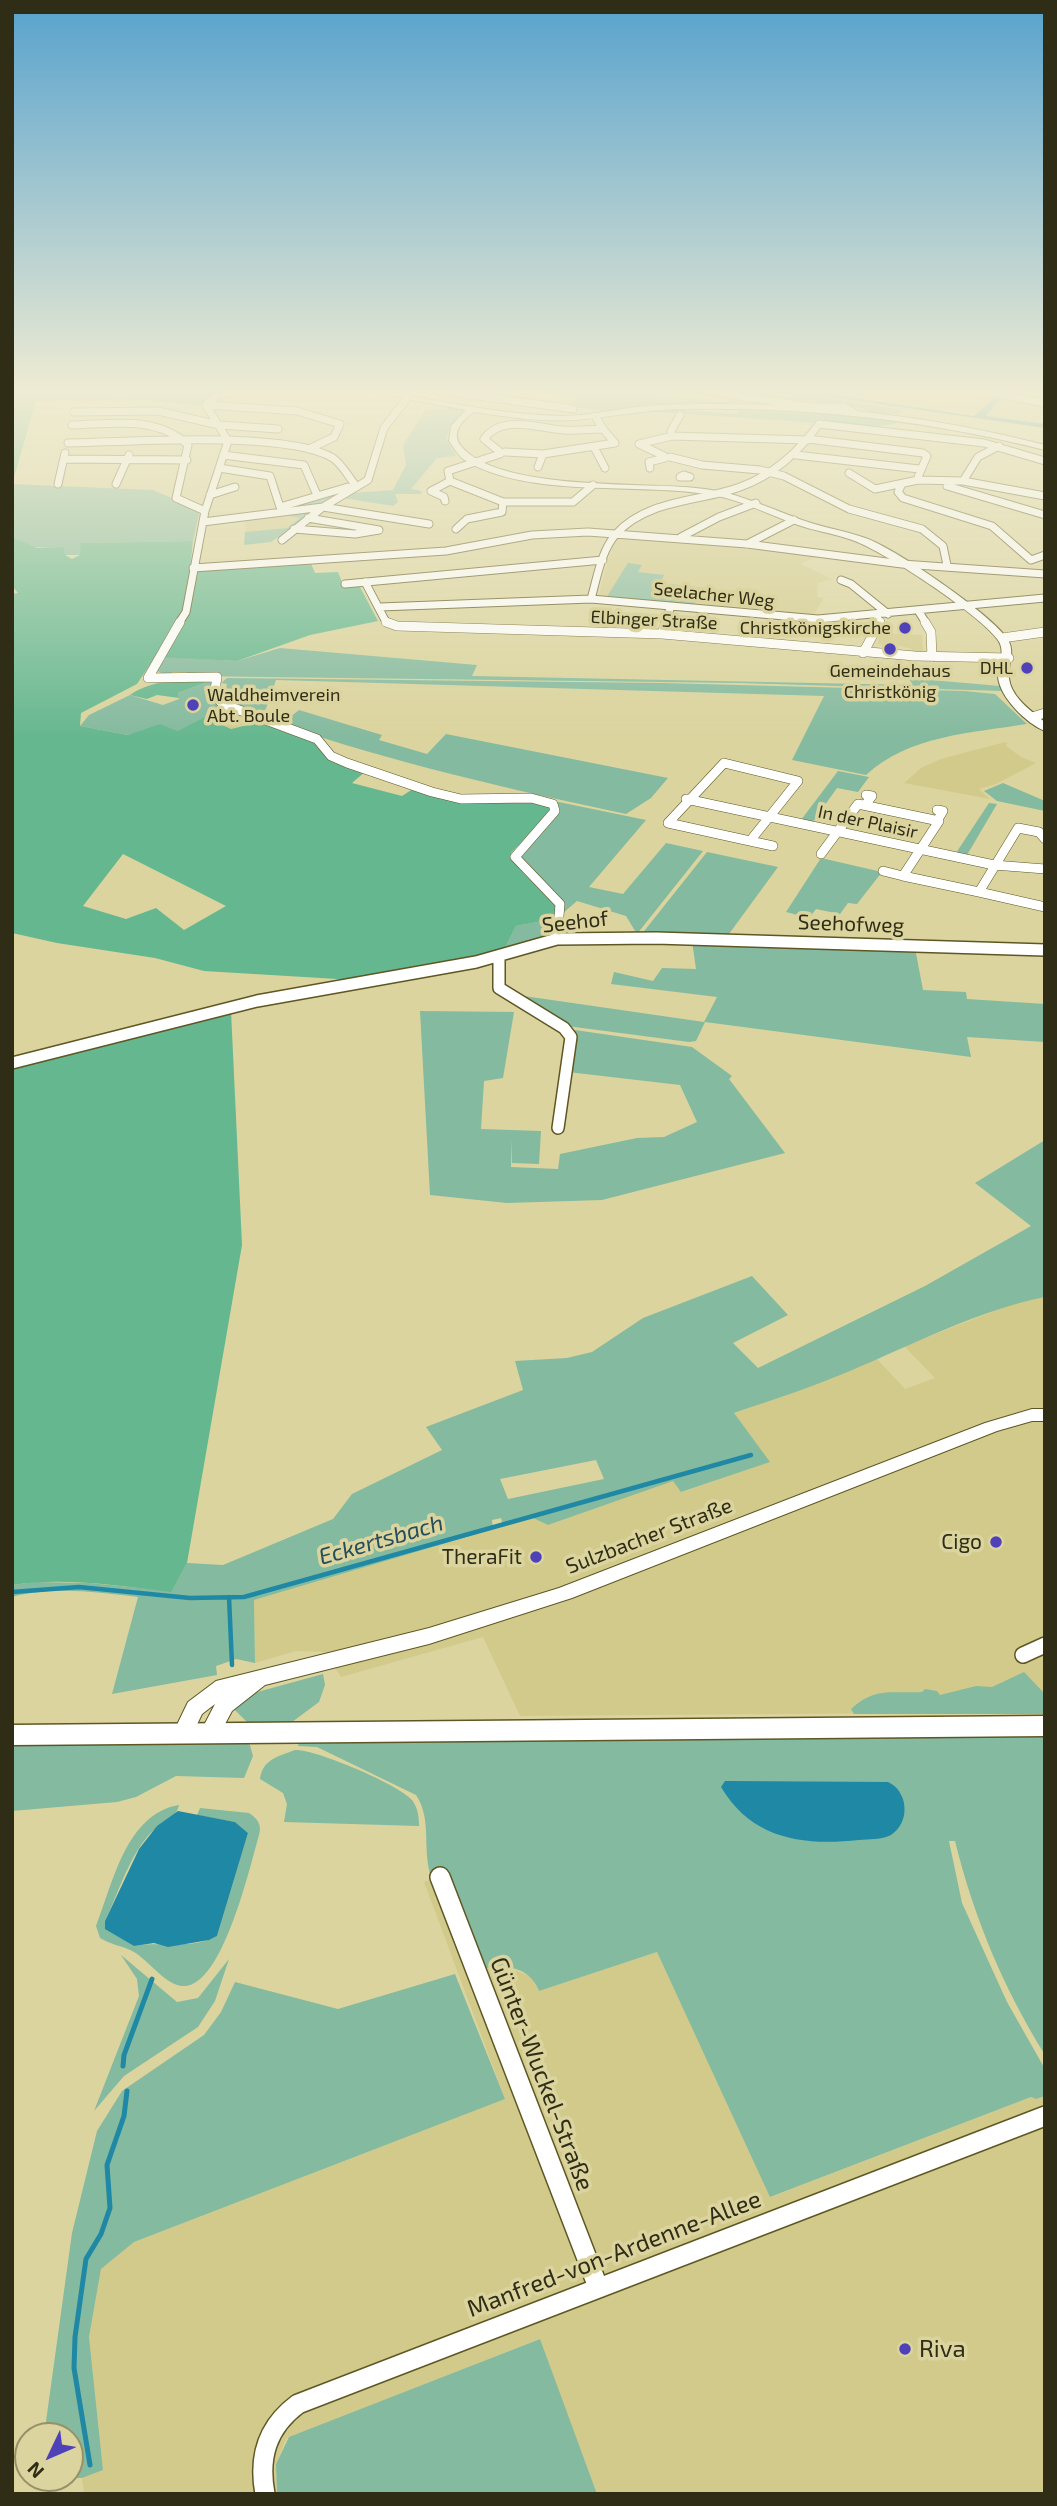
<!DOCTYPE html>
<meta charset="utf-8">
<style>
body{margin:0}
#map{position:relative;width:1057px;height:2506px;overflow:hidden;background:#dbd49e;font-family:"Exo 2",sans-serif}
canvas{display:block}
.frame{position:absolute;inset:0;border:14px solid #302d17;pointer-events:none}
.north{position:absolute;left:14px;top:2422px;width:70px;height:70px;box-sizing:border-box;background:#dbd49e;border:2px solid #979168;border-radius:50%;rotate:226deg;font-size:19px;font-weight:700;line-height:28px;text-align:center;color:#302d17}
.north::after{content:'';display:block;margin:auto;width:24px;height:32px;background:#4f42b9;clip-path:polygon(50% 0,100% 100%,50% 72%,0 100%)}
</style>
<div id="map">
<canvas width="1057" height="2506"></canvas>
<div class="frame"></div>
<div class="north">N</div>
</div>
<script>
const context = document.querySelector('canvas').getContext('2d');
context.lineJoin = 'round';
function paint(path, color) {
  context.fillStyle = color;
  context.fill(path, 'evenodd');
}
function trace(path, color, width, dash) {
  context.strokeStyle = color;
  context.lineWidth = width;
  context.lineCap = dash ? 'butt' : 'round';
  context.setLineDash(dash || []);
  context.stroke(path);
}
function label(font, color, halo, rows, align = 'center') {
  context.font = font + ' "Exo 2",sans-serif';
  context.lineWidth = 7;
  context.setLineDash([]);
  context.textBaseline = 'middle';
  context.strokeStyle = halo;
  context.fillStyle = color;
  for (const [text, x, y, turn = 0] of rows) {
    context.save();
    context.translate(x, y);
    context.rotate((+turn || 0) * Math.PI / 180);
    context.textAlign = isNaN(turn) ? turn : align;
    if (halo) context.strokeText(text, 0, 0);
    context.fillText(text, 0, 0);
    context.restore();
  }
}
paint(new Path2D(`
 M818,388H964L1029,402L1045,407V411L1037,423L814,392Z
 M281,514L301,517L287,528L245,532V520Z
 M618,535L817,556L801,564L832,579L818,583L817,597L824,598L813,616L598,597L609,556Z
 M879,633L922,635L923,653H912V649L900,646L878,644Z
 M227,707L257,720L231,729L205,718Z
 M1005,742L1008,744L1005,745L1021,757L1036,763L996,784L979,789L990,799L904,783L921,768L941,759Z
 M1045,1297V1712L520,1716L483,1637L341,1677L325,1652L296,1651L255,1663L254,1600L531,1517L548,1525L673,1480L682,1492L769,1462L733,1414L877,1359L905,1389L935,1378L904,1346L1015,1303Z
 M448,1874L502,1966L531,1976L539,1991L657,1952L771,2197L1031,2097L1036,2099L1045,2096V2494H597L539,2339L286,2439L276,2464L277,2494H84L82,2478L103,2470L89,2337L101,2269L134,2242L505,2099L424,1882Z`), '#d2ca8b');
paint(new Path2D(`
 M520,388H613L725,402L733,396L817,409L675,406L610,412L568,406L575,399Z
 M706,388H768L902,410L899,413L902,414L865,412L866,409Z
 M452,406L465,410L451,425L446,438L456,456L437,458L411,489L422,491L421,494H395L398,502L393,506L343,498L352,493L393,490L406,465L403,445L426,409L444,410Z
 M12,484L153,490L200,510L193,541L82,543L81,555H65L64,548L31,547L12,537Z
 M349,488L271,542L244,545L245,532L287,528L300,518L281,514V509Z
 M628,563L642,565L638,572L664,575L660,583L704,588L694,605L606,598Z
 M280,648L477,665L472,676L913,685L908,678L1000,686L1002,691L739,683L186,676L187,672H172L169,676L157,671L166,657L237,661Z
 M227,678L663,683L965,691L995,694L1027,724C972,733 909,735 866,775L792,760L824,696L276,680L263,717L228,704L218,696L219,691H225L227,684L221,683Z
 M212,680L211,699L227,707L177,731L149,730L128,735L80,726L89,715L130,695L163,705L179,699L178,693Z
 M299,710L382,735L379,740L427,754L446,734L668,778L651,798L626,814C509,789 394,763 281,724Z
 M838,771L869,777L858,792L837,788L812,823L801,820Z
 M1003,783L1045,801V811L997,801L984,791Z
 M549,800L646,820L589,887L623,894L666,843L703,851L637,934L626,916L577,901L563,913L518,854L560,809Z
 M989,803L997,804L967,855L956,853Z
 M707,852L778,867L726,938L641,935Z
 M821,858L882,872L857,904L848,903L840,914L816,909L809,918L786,912Z
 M554,919V938L503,952L516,926Z
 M692,941L915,948L923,990L966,992L967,999L1045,1004V1042L967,1037L971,1057L705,1022L696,1041L689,1042L567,1026L510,994L704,1022L717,997L611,984L614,972L653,981L662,968L696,969Z
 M420,1011L514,1012L503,1078L484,1081L481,1129L541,1131L539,1164L512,1163V1139L511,1167L558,1169L560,1154L637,1138L664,1137L697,1122L680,1085L568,1072L575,1030L692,1047L732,1076L729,1079L785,1153L602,1200L507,1203L430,1195Z
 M1045,1140V1297C976,1311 914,1344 850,1371C812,1387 772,1400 734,1413L770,1462L681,1492L673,1481L548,1525L531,1517L503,1526L501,1518L492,1520L493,1529L254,1600L255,1663L236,1659L216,1666L217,1675L112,1694L138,1597C95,1592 54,1586 12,1597V1585L35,1582L89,1583L171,1591L187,1563L223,1565L333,1519L352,1494L442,1450L426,1427L523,1390L515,1361L567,1358L592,1352L643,1318L752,1276L788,1315L733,1343L758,1368L925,1286L1031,1226L975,1183ZM596,1460L604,1479L508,1499L500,1479Z
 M1024,1672L1045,1694V1714H854L851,1709C876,1686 892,1694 922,1692L925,1689L937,1691L940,1695L976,1686L992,1687Z
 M323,1674L325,1685L319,1702L292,1722H247L235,1710V1706L250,1694Z
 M1045,1735V2055C1003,1987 974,1918 955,1841H949L962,1903L1007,2002L1045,2069V2096L1036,2099L1031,2097L770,2197L657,1952L539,1991C530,1967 508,1965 485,1968C468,1939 445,1910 432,1879C421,1851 433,1820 416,1795L317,1747L298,1746L299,1742Z
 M249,1742L253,1756L244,1778L176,1776L136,1797L117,1802L12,1811V1745Z
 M295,1750C315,1749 398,1784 412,1800C418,1808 419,1817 419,1826L284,1822L287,1804L283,1793L260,1779C263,1759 277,1757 295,1750Z
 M179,1805C176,1820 158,1824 148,1836C128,1859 118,1894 105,1921L134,1946C162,1941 191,1950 217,1936L248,1833L235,1822L197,1815L200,1808L249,1813C258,1819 262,1825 259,1835C250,1866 222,1990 182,1986C166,1985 149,1961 134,1952C124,1946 111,1945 100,1938L96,1926C113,1883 126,1814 179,1805Z
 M121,1955L177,2002L198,1998L229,1959L215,2001L198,2027L124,2076L94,2111L139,1996L137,1979Z
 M455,1974L505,2099L134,2242L101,2269L89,2337L103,2470L82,2478H61H70V2436H44L72,2233L97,2131L122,2091L204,2035L221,2012L235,1982L338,2009Z
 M540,2339L597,2494H277L276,2464L289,2437Z`), '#84ba9f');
paint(new Path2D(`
 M12,388H222L201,406L137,399L36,401L12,484Z
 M671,409L736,414L739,411L864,415L900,420L894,424L873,427L646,411Z
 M12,537L37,548L64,547L65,555L72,559L80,555L81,543L193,541L190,570L310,561L315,573L338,572L344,587H360L378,621L310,635L237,661L155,657L137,684L81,713L80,726L128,735L160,724L177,731L205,717L231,729L263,721L313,739L328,756L366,771L352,783L402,796L416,787L438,795L545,802L552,810L511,853C516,874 545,888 557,906L554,919L516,926L503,952L354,980L204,971L155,958L57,943L12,933V594L18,593L12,586ZM123,854L226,906L184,930L156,908L126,919L83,906Z
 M212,680L178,693L179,698L157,695L147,699L130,695C154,678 182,681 212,680Z
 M231,1011L242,1245L187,1563L171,1592C119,1586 64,1577 12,1585V1065Z`), '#65b790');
paint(new Path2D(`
 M768,388H791L974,416L996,396L1002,397L986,416L1045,424V428Z
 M725,1781L888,1782C908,1791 911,1822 891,1835C882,1840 868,1839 859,1840C802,1846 752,1839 721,1787Z
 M178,1811L235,1822L248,1833L217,1936L209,1940L168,1947L154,1943L134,1946L105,1929V1921L139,1849L157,1826Z`), '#1f88a5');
trace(new Path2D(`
 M12,1592L79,1587L190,1598L244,1597L751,1455
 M229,1597L232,1665`), '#1f88a5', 4.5);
trace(new Path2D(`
 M123,2066L124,2055L152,1979
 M90,2465L74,2368L75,2337L86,2259L101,2234L110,2208L107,2165L124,2116L127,2091`), '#1f88a5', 5);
const minorFar4 = new Path2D(`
 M421,388L573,409
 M689,388L810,407H844L853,412
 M967,388L1045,403
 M206,405L297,411L340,424L334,437L309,449
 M74,412L158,411L219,425L278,429
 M72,425C112,424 156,415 188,445L176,498L205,511
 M672,436L671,431L680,415
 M808,439L923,453L927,456L918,477
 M68,443C126,442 288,430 333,458C343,465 349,478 357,487
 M594,447L605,468
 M499,451L484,439C502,414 537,428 563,430C577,431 590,429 603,429L595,416
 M505,452L543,454L615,443L603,429
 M223,455L304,465L317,495
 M796,455L919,469
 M664,456L639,444L672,436L808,440
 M670,457L702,465L760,470L784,476L849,509L922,529L943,546L947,565
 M64,459L187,460
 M538,467L543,454
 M219,468L270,476L280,507L348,487
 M650,468L649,462L665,458
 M849,473L875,489L918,480L963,481L978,457L999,446
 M684,475L690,477H680Z
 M450,481L503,502
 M963,481L1045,496
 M58,484L65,453
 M116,484L129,455
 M902,484L898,492L903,498L992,526L1031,560L1045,555
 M947,486L1045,515
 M210,495L235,487
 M445,501L444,497L431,491L450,481L448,471L500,454
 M203,522L323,507L429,524
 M294,529L355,534L379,530L308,518
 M456,529L467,519L502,512L503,502H573L593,485
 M681,537L719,517L756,503
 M282,540L323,507L368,480L384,428L408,397
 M747,544L794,520
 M193,568L446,551L532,535L588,532L747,544L902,564L1045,574
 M841,580L851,584L888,614
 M365,582L386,622L390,623
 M345,584L603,560
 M591,599C597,578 601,551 616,534C647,499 700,502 740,487C774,475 798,452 819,424L984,443L1045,461
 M380,607L591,599L818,619L1045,598
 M919,612L926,623
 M877,615L879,623
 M179,623L186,612L205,511L228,441L206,405L218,395L251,388
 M665,623L671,606`);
const minorFar3 = new Path2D(`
 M180,622L148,678L217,677L214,696L223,704L317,739L331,756L347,763L432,792L461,799L531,798L553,804L555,811L515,857L560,904L558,928
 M386,622L397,626L662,634L915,656L1009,658
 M925,622L931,632L932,657
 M662,634L666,622
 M1002,638L1045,632
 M863,653L880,622
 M1032,717L1045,713
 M724,763L798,781L750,841L668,823Z
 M686,799L994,865L1045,869
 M865,805L872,796L866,795
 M937,810L943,811L937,821
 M1045,839L1039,832L1018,828L979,892L1045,907
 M750,841L773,846
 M821,854L858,804L939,821L903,876L979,892
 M883,871L903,876`);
const minorFar2 = new Path2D(`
 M557,939L558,926
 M499,957V988L564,1028L571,1037L558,1128
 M12,1063L257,1001L476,962L557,939L656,938L1045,950`);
const minorFar1 = new Path2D(`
 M1023,1655L1045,1645`);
const minor = new Path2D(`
 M440,1877L598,2287
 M265,2494C258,2457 267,2427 298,2404L1045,2116`);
const tertiary = new Path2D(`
 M347,388H366C431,399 494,414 560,416C594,416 627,406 660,405C790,400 919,412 1045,445V450C926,420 808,407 686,409C648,409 612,417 575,420C541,422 507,417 474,412C463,420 450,432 461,446C496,489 631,483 685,487C699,488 714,490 727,493C753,500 777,511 802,520C824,528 847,531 868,539C900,552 986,611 1006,637C1017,651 1007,663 1009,678C1011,697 1031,711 1045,722V731C1027,724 999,697 998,676C998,663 1006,652 998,640C979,614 880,548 849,539C832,533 815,531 798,525C769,515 742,500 712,495C640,482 530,499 466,461C459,457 454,448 449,441L451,426L466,410Z
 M1032,1409H1045V1421H1032L997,1431L572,1598L429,1644L265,1685L232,1711L218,1737L211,1739L204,1737L201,1731L215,1704L202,1714L191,1737L184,1739L177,1737L174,1731L188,1702L216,1681L429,1628L559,1588L985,1423Z`);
const primary = new Path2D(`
 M1045,1716V1736L12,1745V1725Z`);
trace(minorFar4, '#5e5723', 9);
trace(minorFar3, '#5e5723', 10);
trace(minorFar2, '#5e5723', 14);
trace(minorFar1, '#5e5723', 18);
trace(minor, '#5e5723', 22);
trace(tertiary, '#5e5723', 2);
trace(primary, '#5e5723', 3);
trace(minorFar4, '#fff', 7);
trace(minorFar3, '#fff', 9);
trace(minorFar2, '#fff', 11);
trace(minorFar1, '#fff', 15);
trace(minor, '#fff', 19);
paint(tertiary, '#fff');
paint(primary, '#fff');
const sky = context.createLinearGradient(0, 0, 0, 739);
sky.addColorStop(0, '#57a2cd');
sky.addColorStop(0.53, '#efecd3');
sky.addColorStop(1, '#efecd300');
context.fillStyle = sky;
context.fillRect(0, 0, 1057, 739);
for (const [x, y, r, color] of [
 [905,628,7,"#4f42b9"],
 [890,649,7,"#4f42b9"],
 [1027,668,7,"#4f42b9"],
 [193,705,7,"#4f42b9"],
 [996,1542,7,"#4f42b9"],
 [536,1557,7,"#4f42b9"],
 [905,2349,7,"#4f42b9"]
]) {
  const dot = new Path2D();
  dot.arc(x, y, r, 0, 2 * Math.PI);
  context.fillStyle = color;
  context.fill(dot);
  trace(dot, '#dbd49e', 2.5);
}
label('18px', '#302d17', '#dbd49e', [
 ["Seelacher Weg",714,595,6],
 ["Elbinger Straße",654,620,3],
 ["In der Plaisir",868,822,12]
]);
label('18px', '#302d17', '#dbd49e', [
 ["Christkönigskirche",891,628],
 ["DHL",1013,668],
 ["Gemeindehaus",890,671,"center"],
 ["Christkönig",890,692,"center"],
 ["Waldheimverein",207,695,"left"],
 ["Abt. Boule",207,716,"left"]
], 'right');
label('21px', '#302d17', '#dbd49e', [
 ["Seehof",575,922,-6],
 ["Seehofweg",851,924,2],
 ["Sulzbacher Straße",649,1536,-21]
]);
label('21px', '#302d17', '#dbd49e', [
 ["Cigo",982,1542],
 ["TheraFit",522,1557]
], 'right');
label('italic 23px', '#254e5c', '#dbd49e', [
 ["Eckertsbach",381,1540,-16]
]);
label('24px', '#302d17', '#dbd49e', [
 ["Günter-Wuckel-Straße",542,2074,69],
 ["Manfred-von-Ardenne-Allee",614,2254,-21]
]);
label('24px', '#302d17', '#dbd49e', [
 ["Riva",919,2349]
], 'left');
</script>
